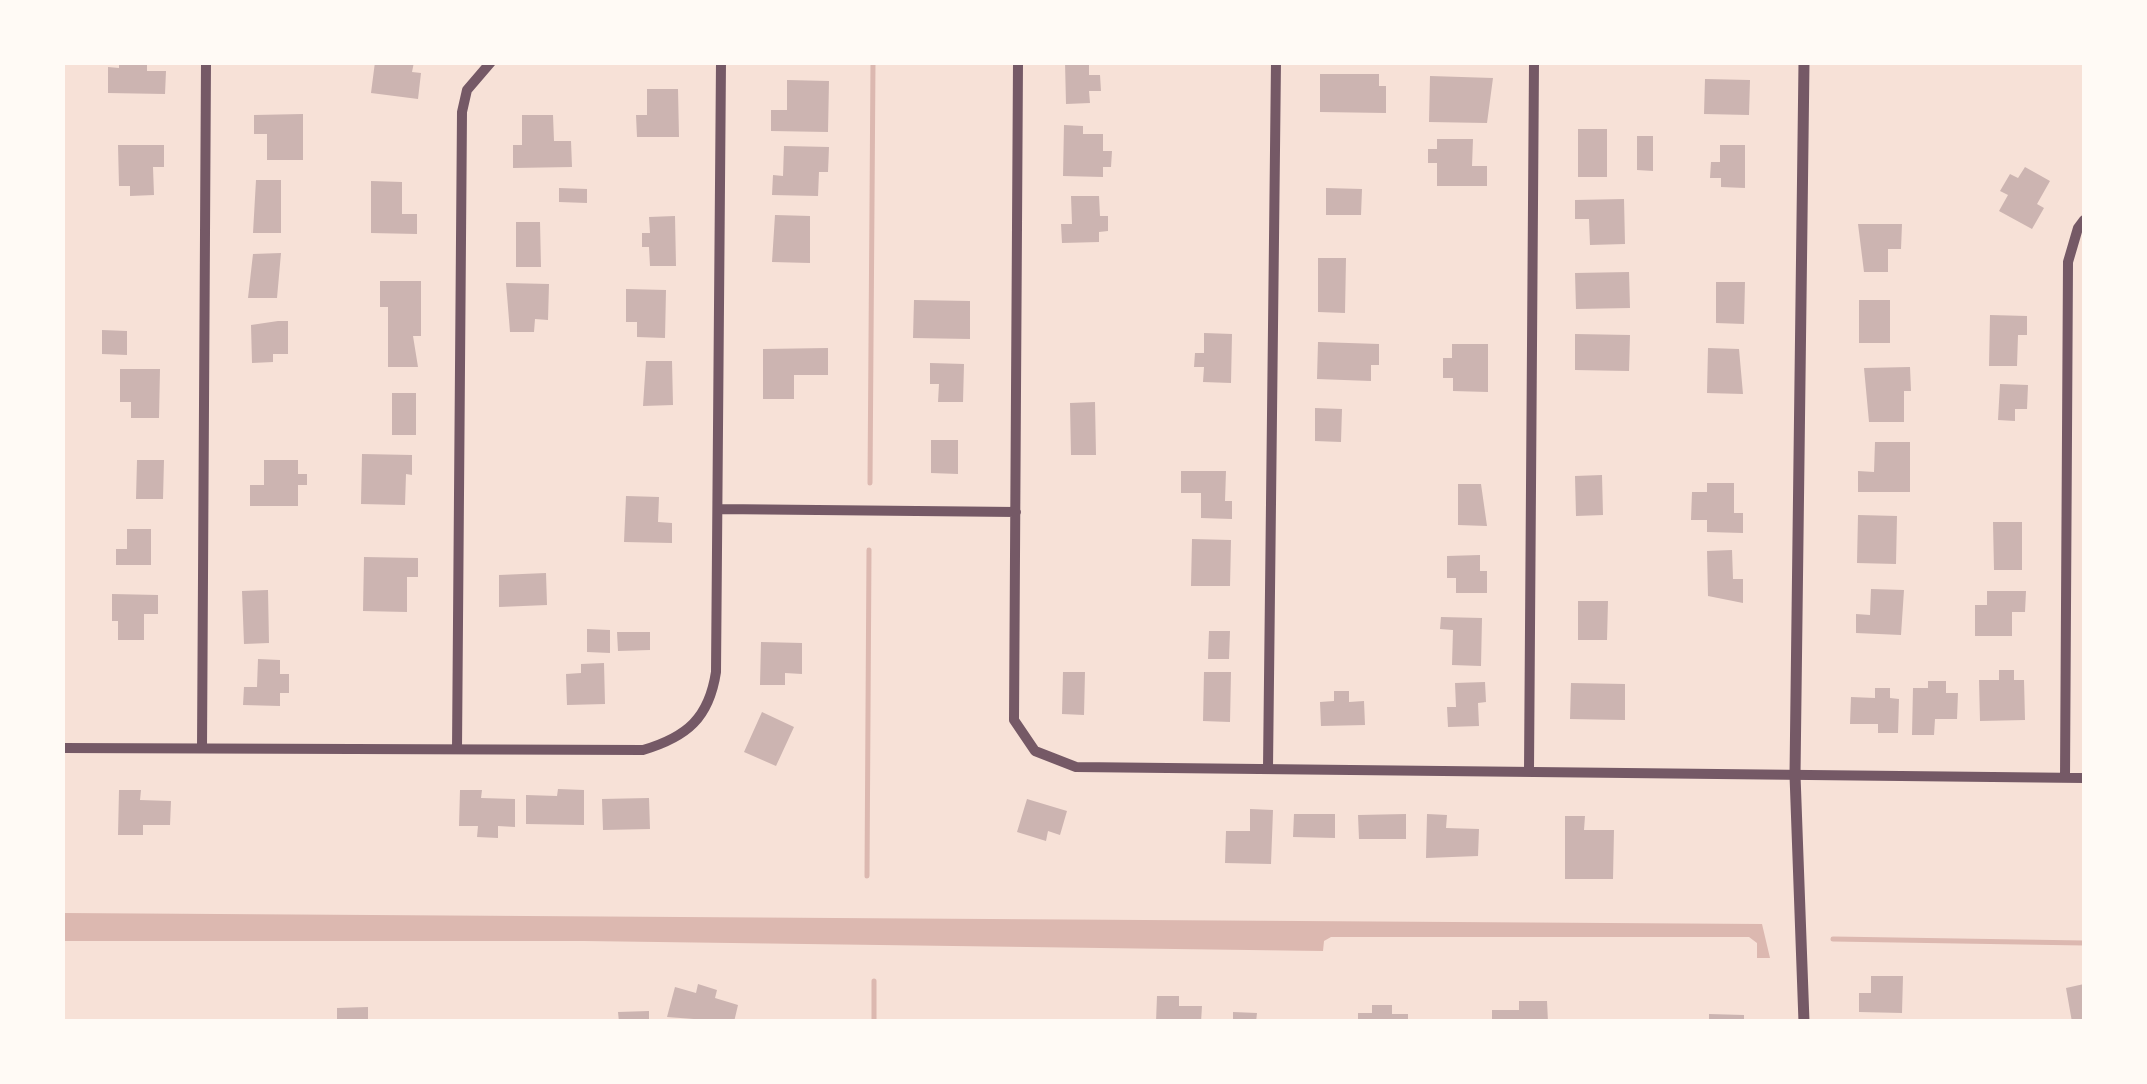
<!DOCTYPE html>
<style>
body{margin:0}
#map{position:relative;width:2147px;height:1084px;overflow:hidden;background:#f7e1d7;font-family:Jost,sans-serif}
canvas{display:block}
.frame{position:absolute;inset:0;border:65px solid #fffaf5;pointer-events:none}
</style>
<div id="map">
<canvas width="2147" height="1084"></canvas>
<div class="frame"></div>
</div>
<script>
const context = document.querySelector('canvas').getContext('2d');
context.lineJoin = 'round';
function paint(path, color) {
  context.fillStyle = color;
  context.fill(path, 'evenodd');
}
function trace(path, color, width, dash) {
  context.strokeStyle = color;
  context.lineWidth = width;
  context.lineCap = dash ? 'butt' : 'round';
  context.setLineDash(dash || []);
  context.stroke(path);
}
paint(new Path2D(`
 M63,913L1762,924L1770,958H1757V943L1749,937H1331L1324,941L1323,951L584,941H63Z`), '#dcb8b0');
trace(new Path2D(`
 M870,483L873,62
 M867,876L869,550
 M1833,939L2084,943
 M874,1022V981`), '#dcb8b0', 5);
paint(new Path2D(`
 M119,62H147V71H166L165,94L108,93V67L119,68Z
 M375,62H414L412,72L421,73L418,99L371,93Z
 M1065,62H1089V75H1100L1101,91H1089L1090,103L1066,104Z
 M1320,74H1379V86H1386V113L1320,112Z
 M1430,76L1493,78L1487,123L1429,122Z
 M1705,79L1750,80L1749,115L1704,114Z
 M787,80L829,81L828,132L771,131V110H787Z
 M647,89H678L679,137H637L636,115H647Z
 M303,114V160H267V134H254V115Z
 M522,115H553L554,141H571L572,167L513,168V145H522Z
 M1064,125L1083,126V134H1103V151H1112L1111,167H1103V177L1063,176Z
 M1578,129H1607V177H1578Z
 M1637,136H1653V171L1637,170Z
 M1437,139H1473L1472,166H1487V186H1437V163H1428V149H1437Z
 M118,145H164V167H153L154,195L130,196V186H119Z
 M1720,145H1745V188L1721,187V178H1710L1711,162H1720Z
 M784,146L829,147L828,172H819L818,196L772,195L773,175L783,176Z
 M2025,167L2050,181L2037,204L2044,208L2032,229L1999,211L2008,195L2000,191L2010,174L2018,178Z
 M256,180H281V233H253Z
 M371,181L402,182V214H417V234L371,233Z
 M559,188L587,189V203L559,202Z
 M1326,188L1362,189L1361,215H1326Z
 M1071,196H1099L1100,216H1108V231L1099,232V242L1062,243L1061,224H1072Z
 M1624,199L1625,244L1590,245L1589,219H1575V200Z
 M775,215L810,216V263L772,262Z
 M675,216L676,266H650L649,247H642V233H650L649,217Z
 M516,222H540L541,267H516Z
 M1858,224H1902L1901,249H1888V272H1864Z
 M281,253L277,298H248L253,254Z
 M1318,258H1346L1345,313L1318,312Z
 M1629,272L1630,308L1576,309L1575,273Z
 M380,281H421V336H413L418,367H388V307H380Z
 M1716,282H1745L1744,324L1716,323Z
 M506,283L549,284L548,320L535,319L534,332H510Z
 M626,289L666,290L665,338L637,337V322H626Z
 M914,300L970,301V339L913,338Z
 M1859,300H1890V343H1859Z
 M1990,315L2027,316V335H2018L2017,366H1989Z
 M278,321H288V354H273V362L252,363L251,325Z
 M102,330L127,331V355L102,354Z
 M1204,333L1232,334L1231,383L1203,382L1204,367H1194L1195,353H1204Z
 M1575,334L1630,335L1629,371L1575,370Z
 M1318,342L1379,344V365H1371V381L1317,379Z
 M1452,344H1488V392L1453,391V378H1443V358H1452Z
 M828,348V375H794V399H763V349Z
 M1708,348L1739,349L1743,394L1707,393Z
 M646,361H672L673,405L643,406Z
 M930,363L964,364L963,402H938L939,384H930Z
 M1910,367L1911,391H1904V422H1869L1864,368Z
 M120,369H160L159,418H131V402H120Z
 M2000,384L2028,385L2027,409H2015V421L1998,420Z
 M392,393H416V435H392Z
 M1095,402L1096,455H1071L1070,403Z
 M1315,408L1342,409L1341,442L1315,441Z
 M931,440H958V474L931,473Z
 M1875,442H1910V492H1858V471L1874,472Z
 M362,454L412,455V475L406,474L405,505L361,504Z
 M137,460H164L163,499H136Z
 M264,460H298V474H307V485H298V506H250V485H264Z
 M1181,471H1226L1225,501H1232V519L1201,518V493H1181Z
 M1602,475L1603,515L1576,516L1575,476Z
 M1707,483H1734V513H1743V533L1707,532V520H1691L1692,492H1707Z
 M1458,484H1481L1487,526L1458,525Z
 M626,496L659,497L658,522L672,523V543L624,542Z
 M1858,515L1897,516L1896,564L1857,563Z
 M1993,522H2022V570H1994Z
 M127,529H151V565H116V549H127Z
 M1192,539L1231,540L1230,586H1191Z
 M1732,550L1733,579H1743V603L1708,596L1707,551Z
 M1480,555V571H1487V593H1456V578H1447V556Z
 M364,557L418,558V577H407V612L363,611Z
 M546,573L547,605L499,607V575Z
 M1871,589L1904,590L1901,635L1856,633V614L1870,615Z
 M268,590L269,643L244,644L242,591Z
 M1987,591H2026L2025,612H2012V636H1975V605H1987Z
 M112,594L158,595V614H144V640H118V621H112Z
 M1578,601H1608L1607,640H1578Z
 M1441,617L1482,618L1481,666L1452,665L1453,630L1440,629Z
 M587,629L610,630V653L587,652Z
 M1209,631H1230L1229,659H1208Z
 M617,632H650V650L618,651Z
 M761,642L802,643V674L785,673V685H760Z
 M258,659L280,660V674H289V693H280V706L243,705L244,687H257Z
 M604,663L605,704L567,705L566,674L581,673V664Z
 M1999,670H2014V680H2024L2025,720L1980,721L1979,680H1999Z
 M1063,672H1085L1084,715L1062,714Z
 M1204,672H1231L1230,722L1203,721Z
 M1928,681H1946V693H1958L1957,719H1935L1934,735H1912L1913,688H1928Z
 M1485,682L1486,702L1478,703L1479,726L1448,727L1447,707H1456L1455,683Z
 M1571,683L1625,684V720L1570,719Z
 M1875,688H1890V698L1899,699L1898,733H1878V724H1850L1851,697L1875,698Z
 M1334,691H1349V702L1364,701L1365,725L1321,726L1320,702L1334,701Z
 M762,712L794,727L776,766L744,752Z
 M558,789L584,790V825L526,824V795L557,796Z
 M119,790H141L140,800L171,801L170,825H143V835H118Z
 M460,790H482L481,798L515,799V827L498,826V838L477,837L478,826H459Z
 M649,798L650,829L603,830L602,799Z
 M1027,799L1067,811L1060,835L1048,831L1046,841L1017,832Z
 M1250,809L1273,810L1271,864L1225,863L1226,831H1250Z
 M1294,814H1335V838L1293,837Z
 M1406,814V839H1359L1358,815Z
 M1427,814L1447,815L1446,828L1479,829L1478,856L1426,858Z
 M1565,816H1585L1584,830H1614L1613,879H1565Z
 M1871,976H1903L1902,1013L1859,1012V993H1871Z
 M698,984L717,990L715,998L738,1005L734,1022L667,1017L675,987L696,993Z
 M2084,984V1022H2072L2066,988Z
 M1157,996H1179V1006H1202L1201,1022H1156Z
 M1519,1001H1547L1548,1022H1492V1010H1519Z
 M1372,1005H1392V1014H1408V1022H1358V1013H1372Z
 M368,1007V1022H337V1008Z
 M649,1011V1022H619L618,1012Z
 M1233,1012L1257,1013L1256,1022H1233Z
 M1709,1014L1744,1015V1022H1709Z`), '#ccb4b1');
trace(new Path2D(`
 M1018,62L1014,720L1035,751L1076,767L2084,778
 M718,509L1016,512
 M62,748L643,750C687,737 709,718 716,672L721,62
 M202,748L206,62
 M457,749L462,112L467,90L491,62
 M1268,767L1276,62
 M1529,769L1534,62
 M2065,778L2068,262L2078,228L2084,220`), '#755966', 10);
trace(new Path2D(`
 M1804,1022L1795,775L1804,62`), '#755966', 11);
</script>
